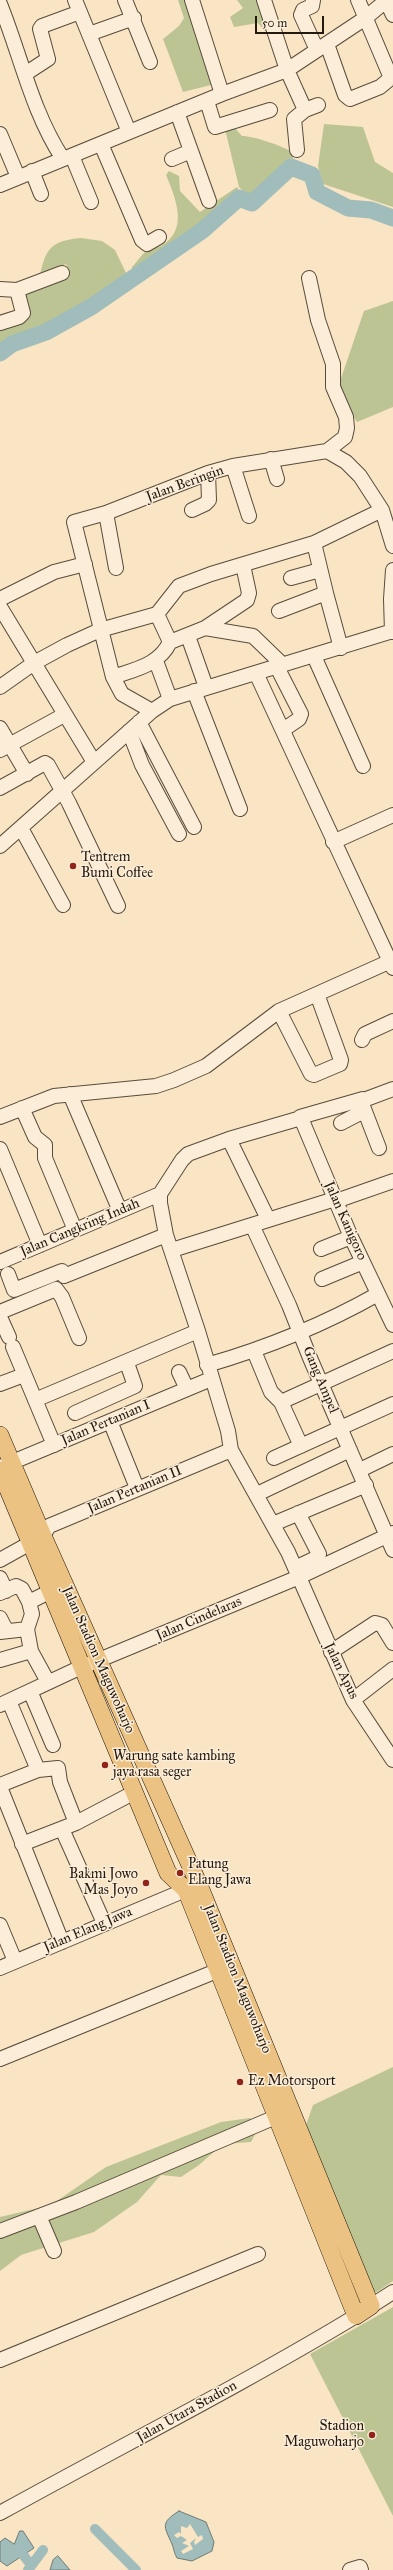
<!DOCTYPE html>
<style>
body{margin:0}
#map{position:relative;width:393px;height:2570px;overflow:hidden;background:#f9e4c3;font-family:"IM FELL Great Primer",serif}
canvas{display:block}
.scale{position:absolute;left:255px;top:16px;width:69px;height:18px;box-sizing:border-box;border:2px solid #23190f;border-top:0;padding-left:5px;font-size:12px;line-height:14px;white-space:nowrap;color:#23190f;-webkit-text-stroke:3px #fbedd8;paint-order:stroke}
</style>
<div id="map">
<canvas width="393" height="2570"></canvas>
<div class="scale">50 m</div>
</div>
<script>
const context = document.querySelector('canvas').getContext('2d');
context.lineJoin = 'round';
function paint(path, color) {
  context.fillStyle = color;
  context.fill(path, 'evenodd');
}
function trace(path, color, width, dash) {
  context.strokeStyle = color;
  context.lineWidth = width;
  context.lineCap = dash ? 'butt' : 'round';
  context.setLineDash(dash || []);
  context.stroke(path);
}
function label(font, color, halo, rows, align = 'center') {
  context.font = font + ' "IM FELL Great Primer",serif';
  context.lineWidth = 3;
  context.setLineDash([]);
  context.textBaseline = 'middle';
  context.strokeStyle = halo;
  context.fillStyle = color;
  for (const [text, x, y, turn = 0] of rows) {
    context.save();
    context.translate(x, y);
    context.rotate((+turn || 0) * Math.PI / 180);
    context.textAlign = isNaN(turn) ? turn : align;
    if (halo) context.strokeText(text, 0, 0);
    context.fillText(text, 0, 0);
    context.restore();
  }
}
paint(new Path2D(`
 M178,0H190L215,84L183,92L163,39L179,26L184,18Z
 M237,0H259L269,25L266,32L258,23L234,27L230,17L243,8Z
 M324,124L363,127L375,162L393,173V207L323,184L318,166Z
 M233,126L242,136C254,136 283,146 294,153L293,159L249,197L239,187L225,129Z
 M169,171L179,176L180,191L200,212L237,187L241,193L203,225L133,273L132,267C137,262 143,252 149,249C153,247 157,248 161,246C189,230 176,199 166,175Z
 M81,238L102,241L115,250L127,275C106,294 74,317 48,328C32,334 14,334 0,346V328L30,311L24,297L41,285L67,275L69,271L66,264L40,275C46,247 52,241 81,238Z
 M393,301V407L357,422L337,390L364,311Z
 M393,2067V2281L377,2292L371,2291L305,2128L313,2105Z
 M250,2118L259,2127L251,2142L223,2144L199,2165L181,2177L161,2175L137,2202L94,2232L21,2255L0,2271V2217L51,2205L106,2167L221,2122Z
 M393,2307V2516L310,2354Z`), '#bdc494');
const water = new Path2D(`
 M179,2511L206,2522L214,2542L212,2551L192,2561L177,2558C174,2553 174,2549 172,2544C164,2526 160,2523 179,2511Z
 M20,2531H23L34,2548L7,2566L0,2561V2542L5,2538L14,2544Z
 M58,2556L70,2570H50L53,2560Z`);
paint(water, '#a0bdbb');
trace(water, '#6e7b76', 1);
paint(new Path2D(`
 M190,2524L198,2537L202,2535L203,2539L195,2545L194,2542L196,2538L190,2543L193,2549L183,2554L181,2551L189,2546L182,2543L187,2540L181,2536L177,2538L174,2535L179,2532L181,2534V2526L187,2528Z`), '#f9e4c3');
trace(new Path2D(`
 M95,2529L136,2570
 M24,2556L31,2565
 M28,2570L43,2550`), '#a0bdbb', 10);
trace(new Path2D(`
 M0,353L12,344L46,332L91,307L203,230L239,198L252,203L291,167L312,175L317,192L348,208L371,210L393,218`), '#a0bdbb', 17);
const minor = new Path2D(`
 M75,0L129,132
 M125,0L150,62
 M192,0L222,94
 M264,0L287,70L305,110L318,105
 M313,0L312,6L303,10L301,15L317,50
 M358,0L391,78
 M386,0L393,15
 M0,4C21,56 32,112 63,159
 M89,34L134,18
 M327,44L345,95L350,99L380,87L393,76
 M25,74L48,59L40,29L42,26L80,12
 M207,101L215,127L270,110
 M177,112L209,201
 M0,134L18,177
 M101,144L142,240L147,244L159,237
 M297,150L294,119L305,110
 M72,156L91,202
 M172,159L191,151
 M32,171L41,194
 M0,185L222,94L287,70L364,19L387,0
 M309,278L318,320L333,364V387L346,417L347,428L345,437L327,451
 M0,289L17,290L62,273
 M0,323L19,317L23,313L17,290
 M271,459L277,479
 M233,466L249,516
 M192,510L205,504L209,500L208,473
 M106,513L116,568
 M314,543L326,593
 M291,578L320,570
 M0,599L54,572L85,564
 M0,607L94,762
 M279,611L326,593L341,648
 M157,614L170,642L205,628L253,636L283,665
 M205,628L247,600L249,593L243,565
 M392,632L391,599L393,570
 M188,636L206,687
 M314,656L363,766
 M156,661L170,699
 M277,667L301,714L299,719L283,730
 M256,673L393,968
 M113,677C136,669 159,665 170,642
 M0,687L34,663L67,645L100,630L157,614L179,586L211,574L314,543L382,510
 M194,691L240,809
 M152,711L122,694L113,677L74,522L106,513L208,473L233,466L327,451L346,462L360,476L382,510L393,546
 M139,722L194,827
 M0,728L27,774
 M129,731L142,765L179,834
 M0,750L64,715
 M0,788L45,763L48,765L69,803L118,906
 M21,828L63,905
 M333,842L393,815
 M0,846L152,711L170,699L393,631
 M279,1011L311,1074L314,1075L340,1064L341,1060L317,994
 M362,1040L365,1034L393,1021
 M70,1094L120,1211
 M22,1108L35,1137L45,1145V1158L75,1230
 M0,1117L54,1096L156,1086L174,1080L206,1066L279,1011L393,960
 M300,1117L363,1099
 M341,1123L364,1111
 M229,1139L268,1219
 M379,1148L361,1101L393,1089
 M0,1149L40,1245
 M336,1201L393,1181
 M252,1225L289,1305L310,1358L393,1550
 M321,1249L351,1237
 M172,1250L335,1199
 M0,1262L160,1194
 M8,1274L14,1290L62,1271L64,1276L166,1235
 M322,1279L363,1262
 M0,1312L56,1289L62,1297L79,1338
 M0,1317L9,1337
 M393,1325L351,1237L301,1118L229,1139L188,1154L182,1160L160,1194V1203L166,1235L198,1331L228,1431L231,1450L288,1552L353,1700L393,1760
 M13,1347L54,1445
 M254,1351L271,1392L281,1402L301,1446
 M207,1365C266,1348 325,1324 378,1294
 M179,1372L187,1389
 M0,1384L24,1375
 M35,1400L198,1331
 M281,1402L393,1351
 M75,1413L135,1386L127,1363
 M110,1421L137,1488
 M274,1458L393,1404
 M3,1466L211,1379
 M360,1470L393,1454
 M257,1494L350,1450
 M273,1524L366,1485
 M0,1560L43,1536L49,1526L231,1450
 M297,1567L316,1558L319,1554L298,1513
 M0,1578L6,1591
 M0,1593L16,1586L22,1589L29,1602L32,1614L27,1629L31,1651L48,1682
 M29,1602L49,1592
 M0,1618L6,1630
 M0,1632L27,1629
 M331,1652L375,1623L382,1625L393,1643
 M0,1660L31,1651
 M30,1691L53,1745
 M353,1700L393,1669
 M9,1701L38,1770L58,1768L60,1782L76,1823L22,1844
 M0,1705L75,1670L299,1577L393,1533
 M0,1785L38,1770
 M0,1787L62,1942
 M76,1823L135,1792
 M62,1829L104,1923
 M0,1925L15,1961
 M0,1968L195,1886
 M0,2059L219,1970
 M39,2216L54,2251
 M0,2231L76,2202L278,2116
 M371,2306L393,2292
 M0,2360L258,2254
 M0,2513C119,2447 240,2386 356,2316
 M350,2570L360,2567L361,2570`);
const major = new Path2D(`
 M0,1435L43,1536L199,1885L371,2306L356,2316L186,1890L168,1873L0,1470`);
trace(minor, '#584c3c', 16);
trace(major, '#23190f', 18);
trace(minor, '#fbedd8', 14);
trace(major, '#ecc282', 17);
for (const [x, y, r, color] of [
 [73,866,4,"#8f2418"],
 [105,1765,4,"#8f2418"],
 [180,1873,4,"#8f2418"],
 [146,1883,4,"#8f2418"],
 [240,2082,4,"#8f2418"],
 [372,2435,4,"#8f2418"]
]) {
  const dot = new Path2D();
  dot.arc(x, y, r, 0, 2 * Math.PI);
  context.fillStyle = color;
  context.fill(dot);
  trace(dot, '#fbedd8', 1.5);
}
label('14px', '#23190f', '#fbedd8', [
 ["Jalan Beringin",185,484,-20],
 ["Jalan Kanigoro",345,1221,66],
 ["Jalan Cangkring Indah",80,1228,-23],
 ["Gang Ampel",320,1380,67],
 ["Jalan Pertanian I",106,1423,-23],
 ["Jalan Pertanian II",135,1490,-23],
 ["Jalan Cindelaras",199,1619,-23],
 ["Jalan Stadion Maguwoharjo",98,1660,66],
 ["Jalan Apus",341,1671,64],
 ["Jalan Elang Jawa",88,1930,-23],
 ["Jalan Stadion Maguwoharjo",237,1979,68],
 ["Jalan Utara Stadion",187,2412,-29]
]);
label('14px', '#23190f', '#fbedd8', [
 ["Tentrem",81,858],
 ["Bumi Coffee",81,874],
 ["Warung sate kambing",113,1757],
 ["jaya rasa seger",113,1773],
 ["Patung",188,1865],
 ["Elang Jawa",188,1881],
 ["Bakmi Jowo",138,1875,"right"],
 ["Mas Joyo",138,1891,"right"],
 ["Ez Motorsport",248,2082],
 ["Stadion",364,2427,"right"],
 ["Maguwoharjo",364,2443,"right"]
], 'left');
</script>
